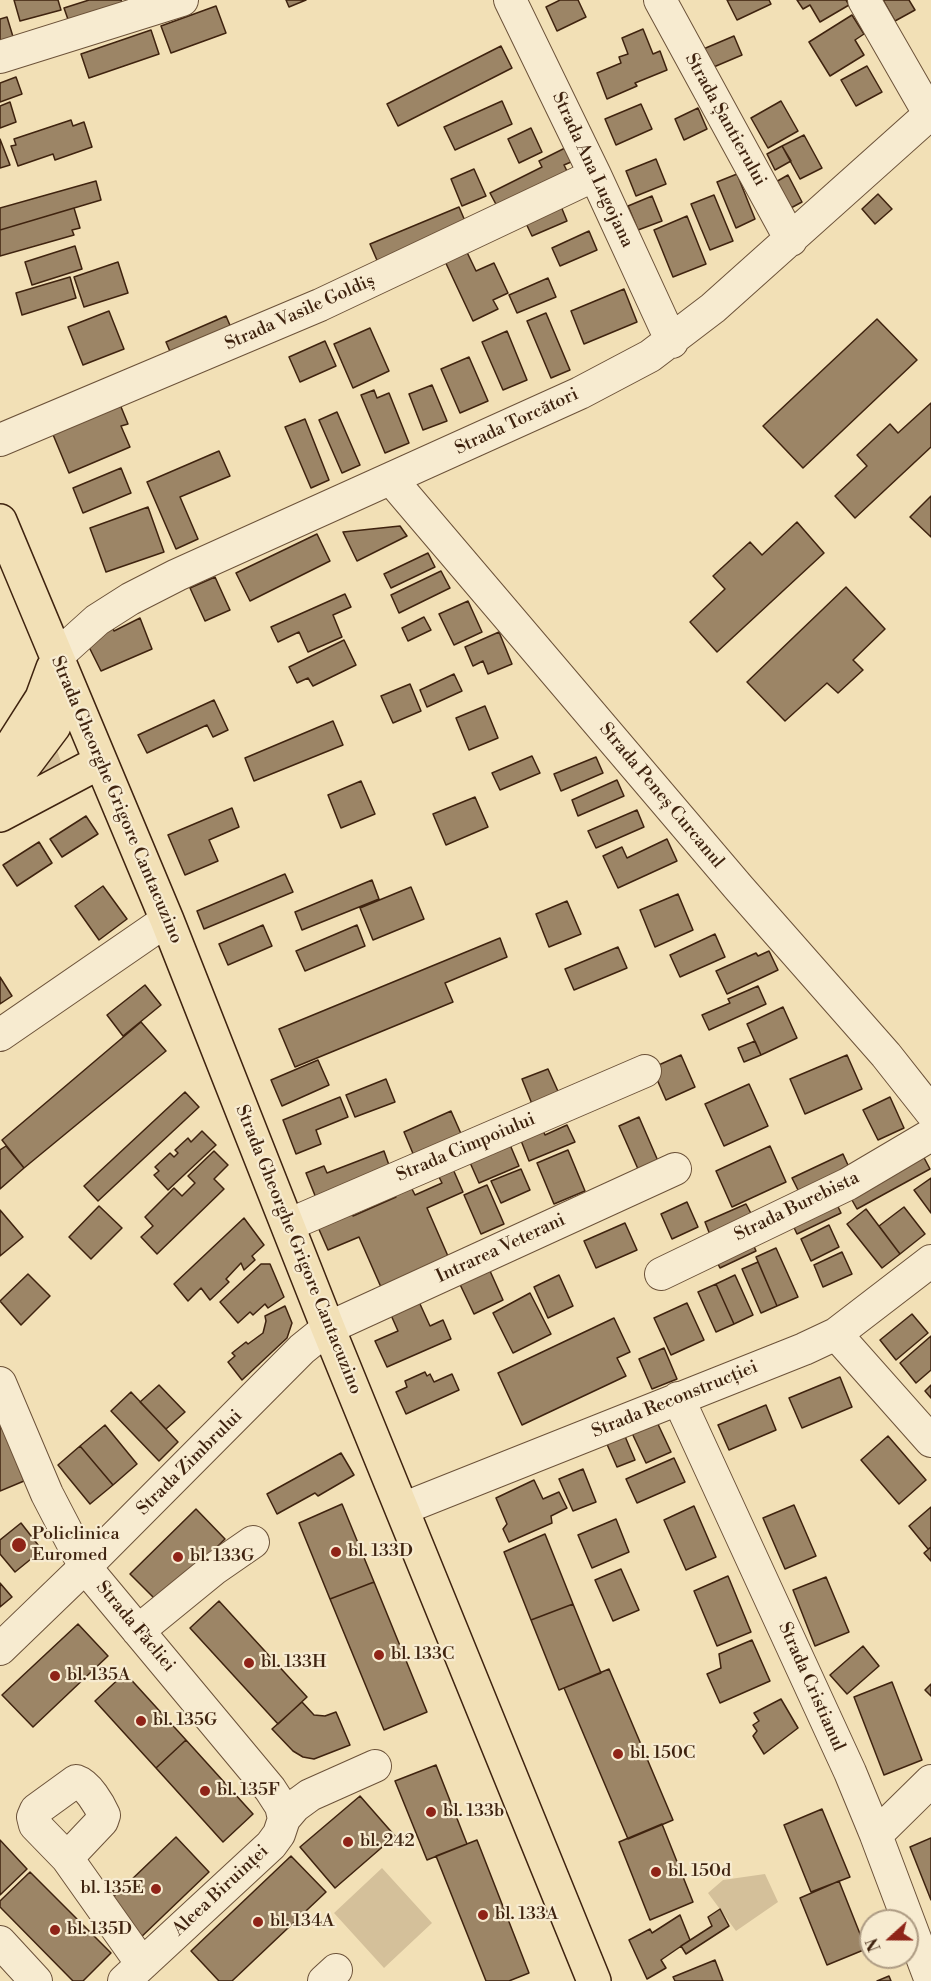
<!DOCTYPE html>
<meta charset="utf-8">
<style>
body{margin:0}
#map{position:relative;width:931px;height:1981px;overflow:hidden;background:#f2e0b6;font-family:"Libre Bodoni",serif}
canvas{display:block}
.north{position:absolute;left:859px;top:1909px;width:60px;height:60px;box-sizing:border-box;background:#f7ebd0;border:2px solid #ad9b83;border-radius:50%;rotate:249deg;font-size:16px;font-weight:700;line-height:24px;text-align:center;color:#3f230f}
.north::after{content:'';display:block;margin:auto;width:21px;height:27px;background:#8f2418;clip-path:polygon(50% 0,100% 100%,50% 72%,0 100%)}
</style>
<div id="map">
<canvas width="931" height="1981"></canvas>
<div class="north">N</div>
</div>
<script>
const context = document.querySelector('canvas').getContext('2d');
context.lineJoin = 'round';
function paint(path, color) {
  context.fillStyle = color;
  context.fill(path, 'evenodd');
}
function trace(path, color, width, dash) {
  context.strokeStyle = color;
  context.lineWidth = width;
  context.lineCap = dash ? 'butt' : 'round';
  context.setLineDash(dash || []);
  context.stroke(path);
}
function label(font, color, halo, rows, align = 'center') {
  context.font = font + ' "Libre Bodoni",serif';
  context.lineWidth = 4.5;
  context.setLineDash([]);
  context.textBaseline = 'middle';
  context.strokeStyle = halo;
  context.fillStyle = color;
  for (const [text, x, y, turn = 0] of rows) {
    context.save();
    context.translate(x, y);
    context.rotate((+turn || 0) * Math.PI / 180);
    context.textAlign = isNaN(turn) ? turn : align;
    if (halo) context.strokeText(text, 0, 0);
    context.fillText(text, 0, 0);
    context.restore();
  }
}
paint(new Path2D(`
 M57,750L63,768L27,786Z
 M382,1868L432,1923L384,1968L334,1913Z
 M765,1874L778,1902L736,1931L708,1893L723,1880Z`), '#d4c09a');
const building = new Path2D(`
 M14,0H58L61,10L20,21Z
 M89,0H121L125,11L71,28L64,8Z
 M286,0H306L289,7Z
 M560,0H578L586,17L557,31L546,7Z
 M727,0H769L771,4L737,20Z
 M797,0H846L849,5L820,22L810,5L803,9Z
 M883,0H909L915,10L895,21Z
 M216,6L226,33L171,53L161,26Z
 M852,15L864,34L855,40L864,55L830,76L809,42Z
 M7,17L14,40L0,45V19Z
 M643,29L653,54L660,51L667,70L635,83L637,86L607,99L597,73L621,63L619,57L628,54L622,38Z
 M151,30L159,54L89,78L81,54Z
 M734,36L742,55L709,69L701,50Z
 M501,46L512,68L398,126L387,104Z
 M867,66L882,92L856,106L841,80Z
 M16,77L22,94L0,102V83Z
 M502,101L512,124L455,150L444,127Z
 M781,101L798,131L768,148L751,118Z
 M10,102L16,122L0,128V106Z
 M641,104L652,129L616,145L605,119Z
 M698,108L707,129L684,140L675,119Z
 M71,120L73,126L84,122L92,147L55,160L53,154L18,166L11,146L16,145L14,139Z
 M531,128L542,152L519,163L508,139Z
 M804,135L822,168L800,179L782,146Z
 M0,139L10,165L0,168Z
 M782,146L791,161L775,170L767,154Z
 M565,148L571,162L564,165L571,179L499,210L490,193L542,167L539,161Z
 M656,159L666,184L636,196L626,171Z
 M474,169L486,196L462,206L451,179Z
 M737,174L755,219L736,228L717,182Z
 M788,175L802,202L789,209L774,183Z
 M96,181L101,200L0,230V208Z
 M878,194L892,209L875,224L862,209Z
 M714,195L733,241L710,250L691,204Z
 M652,196L662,221L638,230L628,206Z
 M558,199L567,221L532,236L522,215Z
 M459,207L468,228L379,265L370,244Z
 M74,208L80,228L72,230L74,235L0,256V230Z
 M687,216L706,264L673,277L654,230Z
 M589,231L597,250L560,266L552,248Z
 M75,246L82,269L32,285L25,262Z
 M464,246L476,271L494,263L508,293L493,300L498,309L473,321L443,257Z
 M118,262L128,293L84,307L74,277Z
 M70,277L76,298L22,315L16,293Z
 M548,278L556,297L517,313L509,295Z
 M624,289L637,322L584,344L571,311Z
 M109,311L124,349L83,365L68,327Z
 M546,313L570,370L551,378L527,321Z
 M226,316L232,330L174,361L166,342Z
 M877,319L917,360L803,468L763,426Z
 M370,328L389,371L353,388L334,344Z
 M507,331L527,380L503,390L482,342Z
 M325,341L336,366L300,382L289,357Z
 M469,357L488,401L460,413L441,369Z
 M432,385L447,421L423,430L409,394Z
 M374,390L377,398L389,393L409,443L385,453L361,395Z
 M117,397L128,424L121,426L130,447L69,473L49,425Z
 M931,403V447L855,518L835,496L867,466L857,455L890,424L898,433Z
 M337,412L360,465L342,473L319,420Z
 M305,419L329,480L311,488L285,427Z
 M219,451L230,476L180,497L198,539L176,549L147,482Z
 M121,468L131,493L83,513L73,488Z
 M931,496V537L910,517Z
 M148,507L164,552L106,572L90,528Z
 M797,522L824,553L717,652L690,622L725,589L713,576L750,542L762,555Z
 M400,526L407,536L357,561L343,532Z
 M317,534L330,561L250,601L236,573Z
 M428,553L435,567L391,588L384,574Z
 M441,571L450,588L399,613L391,595Z
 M215,577L230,610L205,621L190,588Z
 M846,587L885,629L853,660L863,670L838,693L827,683L785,721L747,682Z
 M345,594L351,607L333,615L342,637L308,652L299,632L278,642L271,627Z
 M468,601L482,632L454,645L439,614Z
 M424,617L431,630L408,641L402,628Z
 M140,618L152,649L101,671L89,647L112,626L114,631Z
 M499,632L512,664L488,674L483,661L473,666L465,647Z
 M344,640L356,665L313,686L308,678L297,683L289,667Z
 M454,674L462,691L427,707L420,690Z
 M410,684L421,711L393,723L381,696Z
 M214,700L228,730L213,737L207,725L147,753L138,735Z
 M485,706L498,738L469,750L456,718Z
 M333,721L343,745L254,781L245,758Z
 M532,756L540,773L500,790L492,773Z
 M596,757L603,773L561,791L554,774Z
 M617,780L624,796L578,816L572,800Z
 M361,781L375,814L341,828L328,795Z
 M475,797L488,827L446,845L433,814Z
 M232,808L239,827L209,840L218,861L185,875L168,835Z
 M637,810L644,827L596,848L588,831Z
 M86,816L98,834L62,857L50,839Z
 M667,839L677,861L618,888L603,856L622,847L627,858Z
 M39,842L52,863L17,886L3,865Z
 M285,874L293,892L204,929L197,911Z
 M372,880L379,899L302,930L295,912Z
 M103,886L127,919L99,940L75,906Z
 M411,887L424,919L373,940L360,908Z
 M678,894L693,930L655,947L640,910Z
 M567,901L581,934L549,947L536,914Z
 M263,925L272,946L228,965L219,944Z
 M357,925L365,946L305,971L296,951Z
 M715,934L725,957L680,977L670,955Z
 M500,938L507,957L445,983L453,1002L295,1067L279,1029Z
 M618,947L627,968L574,990L565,969Z
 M769,951L778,970L727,994L716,971L756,953L758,956Z
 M0,977L12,996L0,1004Z
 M145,985L161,1005L123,1036L107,1015Z
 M758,986L766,1004L709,1030L702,1015L730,1003L728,999Z
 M783,1007L797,1038L761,1055L747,1024Z
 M141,1022L166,1051L24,1168L2,1140Z
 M755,1041L761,1055L744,1062L738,1048Z
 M681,1055L695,1087L666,1100L652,1068Z
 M847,1055L862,1089L805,1114L790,1079Z
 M318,1060L329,1085L282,1106L271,1080Z
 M548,1069L561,1098L534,1109L522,1079Z
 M386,1079L395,1102L355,1117L346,1095Z
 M749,1084L768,1126L724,1146L705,1104Z
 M185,1092L199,1107L98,1201L84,1186Z
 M340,1097L348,1117L316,1130L321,1144L296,1154L283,1120Z
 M890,1097L904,1128L878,1140L863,1110Z
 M451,1111L462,1136L414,1156L404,1132Z
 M639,1117L658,1161L638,1169L619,1126Z
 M540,1124L545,1135L567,1125L575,1142L529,1161L518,1133Z
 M202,1131L216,1145L168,1190L154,1175L159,1171L155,1167L170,1153L174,1157L178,1153L175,1150L188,1138L191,1142Z
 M508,1140L519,1166L479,1183L468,1158Z
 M6,1146L24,1168L0,1189V1150Z
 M770,1146L786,1182L732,1207L716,1171Z
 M568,1150L585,1191L554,1204L537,1163Z
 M214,1151L228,1165L214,1179L224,1189L157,1254L141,1237L153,1226L145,1217L174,1188L182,1196L195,1183L188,1176Z
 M384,1151L390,1168L316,1198L306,1173L324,1166L327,1173Z
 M921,1152L930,1169L857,1209L848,1193Z
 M843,1154L852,1174L802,1198L792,1178Z
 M449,1160L463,1192L427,1208L451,1263L384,1294L359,1237L328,1250L314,1218L347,1203L353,1216L396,1197L392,1188L408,1181L415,1195L442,1183L434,1167Z
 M521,1169L530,1190L501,1203L491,1181Z
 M931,1178V1213L914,1190Z
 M487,1185L504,1224L481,1234L464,1195Z
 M833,1196L841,1213L797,1234L789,1217Z
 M687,1202L698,1227L672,1239L661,1214Z
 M746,1204L755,1221L712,1240L705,1222Z
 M99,1206L122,1228L91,1259L69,1237Z
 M904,1207L925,1234L900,1254L879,1226Z
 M866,1209L900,1254L882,1268L847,1224Z
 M0,1210L23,1237L0,1256Z
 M244,1218L264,1245L252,1256L255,1260L244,1270L241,1263L226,1279L229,1282L210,1300L201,1288L188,1301L174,1284Z
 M625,1223L637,1250L596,1268L584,1241Z
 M829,1225L839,1247L811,1261L801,1239Z
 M749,1235L756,1251L720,1268L712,1252Z
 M776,1248L798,1297L777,1306L756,1257Z
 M842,1252L852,1274L823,1287L814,1265Z
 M486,1262L503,1300L474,1314L456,1276Z
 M758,1262L777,1306L761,1313L742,1269Z
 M261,1264H270L284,1297L268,1308L265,1304L253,1315L250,1312L238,1323L220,1302Z
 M28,1274L50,1296L21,1325L0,1301Z
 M559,1275L573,1306L548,1318L534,1287Z
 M735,1275L753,1315L734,1324L716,1284Z
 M716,1284L734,1324L716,1332L698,1292Z
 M415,1293L430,1326L443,1320L451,1339L387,1367L375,1341L398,1331L387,1306Z
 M530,1293L551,1334L513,1353L493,1313Z
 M687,1303L704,1340L671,1355L654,1318Z
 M285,1306L292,1323L287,1338L242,1380L228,1362L235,1356L232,1353L246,1342L248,1344L263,1333L266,1321L265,1316Z
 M912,1314L928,1333L896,1360L880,1340Z
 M614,1318L630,1352L617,1358L626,1376L522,1425L498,1373Z
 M931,1336V1370L916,1383L900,1363Z
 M664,1348L677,1379L652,1389L639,1359Z
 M425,1372L427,1376L430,1374L434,1382L452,1374L459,1390L406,1414L396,1392L407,1387L405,1381Z
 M840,1377L852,1407L802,1428L789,1398Z
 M159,1385L185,1412L166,1429L140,1402Z
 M931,1385V1398L925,1391Z
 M131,1392L178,1442L159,1461L111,1411Z
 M766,1405L776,1430L729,1450L718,1425Z
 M0,1420L24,1481L0,1491Z
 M656,1420L671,1452L646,1463L631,1431Z
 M105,1425L137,1464L113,1485L80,1446Z
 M624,1434L635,1460L617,1467L606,1442Z
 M888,1436L926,1480L899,1504L861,1460Z
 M80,1446L113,1485L90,1504L58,1465Z
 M341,1453L354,1475L318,1496L315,1493L277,1514L267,1494Z
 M674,1458L685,1482L637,1503L626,1479Z
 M583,1469L596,1502L573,1511L559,1479Z
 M534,1480L543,1499L559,1492L567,1508L551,1516L552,1523L509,1542L503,1529L507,1524L496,1498Z
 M342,1504L374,1582L330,1599L299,1523Z
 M794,1505L816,1556L785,1569L763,1518Z
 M694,1506L716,1557L686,1570L664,1520Z
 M931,1507V1547L928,1549L909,1526Z
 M196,1509L225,1539L160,1604L130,1574Z
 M616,1519L629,1552L592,1568L578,1535Z
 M21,1523L42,1550L15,1572L0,1554V1540Z
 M545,1534L573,1604L531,1620L504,1552Z
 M931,1547V1561L924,1553Z
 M621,1569L639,1610L613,1621L595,1580Z
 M728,1576L751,1632L717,1646L694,1591Z
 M826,1577L849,1632L815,1646L793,1590Z
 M374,1582L427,1712L384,1730L330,1599Z
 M0,1583L12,1597L0,1607Z
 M219,1601L307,1697L278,1724L190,1628Z
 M573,1604L601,1673L559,1690L531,1620Z
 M78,1624L108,1656L33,1727L2,1695Z
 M752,1640L770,1681L720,1703L707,1674L721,1668L719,1654Z
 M863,1646L879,1666L847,1694L830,1675Z
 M609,1669L673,1820L628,1839L564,1688Z
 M125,1673L186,1740L156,1768L95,1701Z
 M892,1682L922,1760L884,1775L854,1697Z
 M931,1684V1696L925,1690Z
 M781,1699L798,1728L764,1754L753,1736L757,1731L753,1725L759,1721L754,1713Z
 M302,1702L314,1715L325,1716L336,1712L350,1745L314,1759L303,1757L293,1751L272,1729Z
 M186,1740L253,1814L223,1842L156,1768Z
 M436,1765L467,1844L427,1860L395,1781Z
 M360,1796L395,1836L335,1888L300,1847Z
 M822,1809L850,1877L811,1892L784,1825Z
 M662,1824L693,1902L650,1920L619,1842Z
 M176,1837L209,1872L137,1941L104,1906Z
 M931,1838V1900L910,1847Z
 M0,1840L27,1869L0,1895Z
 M477,1840L529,1973L509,1981H486L436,1856Z
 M291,1856L326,1892L232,1981H219L191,1951Z
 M30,1872L111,1953L83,1981H73L0,1907V1901Z
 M839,1881L866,1949L827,1965L800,1898Z
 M720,1909L729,1926L686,1954L681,1946L712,1926L708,1917Z
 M680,1915L690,1940L661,1960L666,1968L647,1979L629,1940L650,1929L652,1933Z
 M715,1960L723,1981H675L673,1977Z
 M889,1976L891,1981H877Z`);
paint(building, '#9c8566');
trace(building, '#3f230f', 1.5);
const minor = new Path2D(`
 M510,0L595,175L672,342
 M660,0L791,240
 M864,0L930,115
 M0,57L182,0
 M0,440L320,305L595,175
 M391,479L739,888L886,1055L931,1112
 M56,657L97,620L130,599L177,575L580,393L650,356L713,308L931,113
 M0,1035L167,920
 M288,1225L645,1071
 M661,1274L848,1184L931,1135
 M836,1334L931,1441
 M0,1383L47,1494L85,1567L270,1789L281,1806L284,1819
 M678,1398L850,1772L876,1835L931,1981
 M402,1509L804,1349L836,1334L931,1261
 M138,1631L214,1569L253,1542
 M0,1649L85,1567L302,1349L328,1328L675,1169
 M876,1835L931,1781
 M67,1858L35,1825L33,1817L36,1810L76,1781C88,1785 99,1804 104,1815L102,1821L67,1858L142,1964
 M0,1942L36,1981
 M124,1981L271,1845L279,1834L284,1819L295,1806L310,1795L375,1766
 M324,1981L336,1970`);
const major = new Path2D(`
 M0,521L167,920L328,1328L594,1981
 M0,764L42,698L53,668
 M0,798L54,726L60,702L58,674
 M0,815L100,762`);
trace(minor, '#6c5239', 34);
trace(major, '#3f230f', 36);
trace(minor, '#f7ebd0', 32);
trace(major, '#f2e0b6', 33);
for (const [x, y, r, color] of [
 [19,1545,8,"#8f2418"],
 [336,1552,6,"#8f2418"],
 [178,1557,6,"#8f2418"],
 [379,1655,6,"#8f2418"],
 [249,1663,6,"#8f2418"],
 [55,1676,6,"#8f2418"],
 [141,1721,6,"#8f2418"],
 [618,1754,6,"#8f2418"],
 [205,1791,6,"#8f2418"],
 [431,1812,6,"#8f2418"],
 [348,1842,6,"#8f2418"],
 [656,1872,6,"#8f2418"],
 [156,1889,6,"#8f2418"],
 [483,1915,6,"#8f2418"],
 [258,1922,6,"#8f2418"],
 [55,1930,6,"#8f2418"]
]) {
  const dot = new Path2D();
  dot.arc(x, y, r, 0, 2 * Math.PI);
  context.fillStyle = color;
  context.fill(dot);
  trace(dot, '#f7ebd0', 2);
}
label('18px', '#3f230f', '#f7ebd0', [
 ["Strada Șantierului",725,120,61],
 ["Strada Ana Lugojana",592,170,65],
 ["Strada Vasile Goldiș",300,313,-24],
 ["Strada Torcători",517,422,-25],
 ["Strada Peneș Curcanul",661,796,50],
 ["Strada Gheorghe Grigore Cantacuzino",116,800,67],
 ["Strada Cimpoiului",466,1148,-23],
 ["Strada Burebista",797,1207,-26],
 ["Intrarea Veterani",501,1249,-25],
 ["Strada Gheorghe Grigore Cantacuzino",298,1250,68],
 ["Strada Reconstrucției",675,1400,-22],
 ["Strada Zimbrului",190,1463,-45],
 ["Strada Făcliei",135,1627,50],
 ["Strada Cristianul",811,1687,66],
 ["Aleea Biruinței",221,1891,-43]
]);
label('18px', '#3f230f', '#f7ebd0', [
 ["Policlinica",32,1535],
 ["Euromed",32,1556],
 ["bl. 133D",348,1552],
 ["bl. 133G",190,1557],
 ["bl. 133C",391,1655],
 ["bl. 133H",261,1663],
 ["bl. 135A",67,1676],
 ["bl. 135G",153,1721],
 ["bl. 150C",630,1754],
 ["bl. 135F",217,1791],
 ["bl. 133b",443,1812],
 ["bl. 242",360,1842],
 ["bl. 150d",668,1872],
 ["bl. 135E",144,1889,"right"],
 ["bl. 133A",495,1915],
 ["bl. 134A",270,1922],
 ["bl. 135D",67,1930]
], 'left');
</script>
